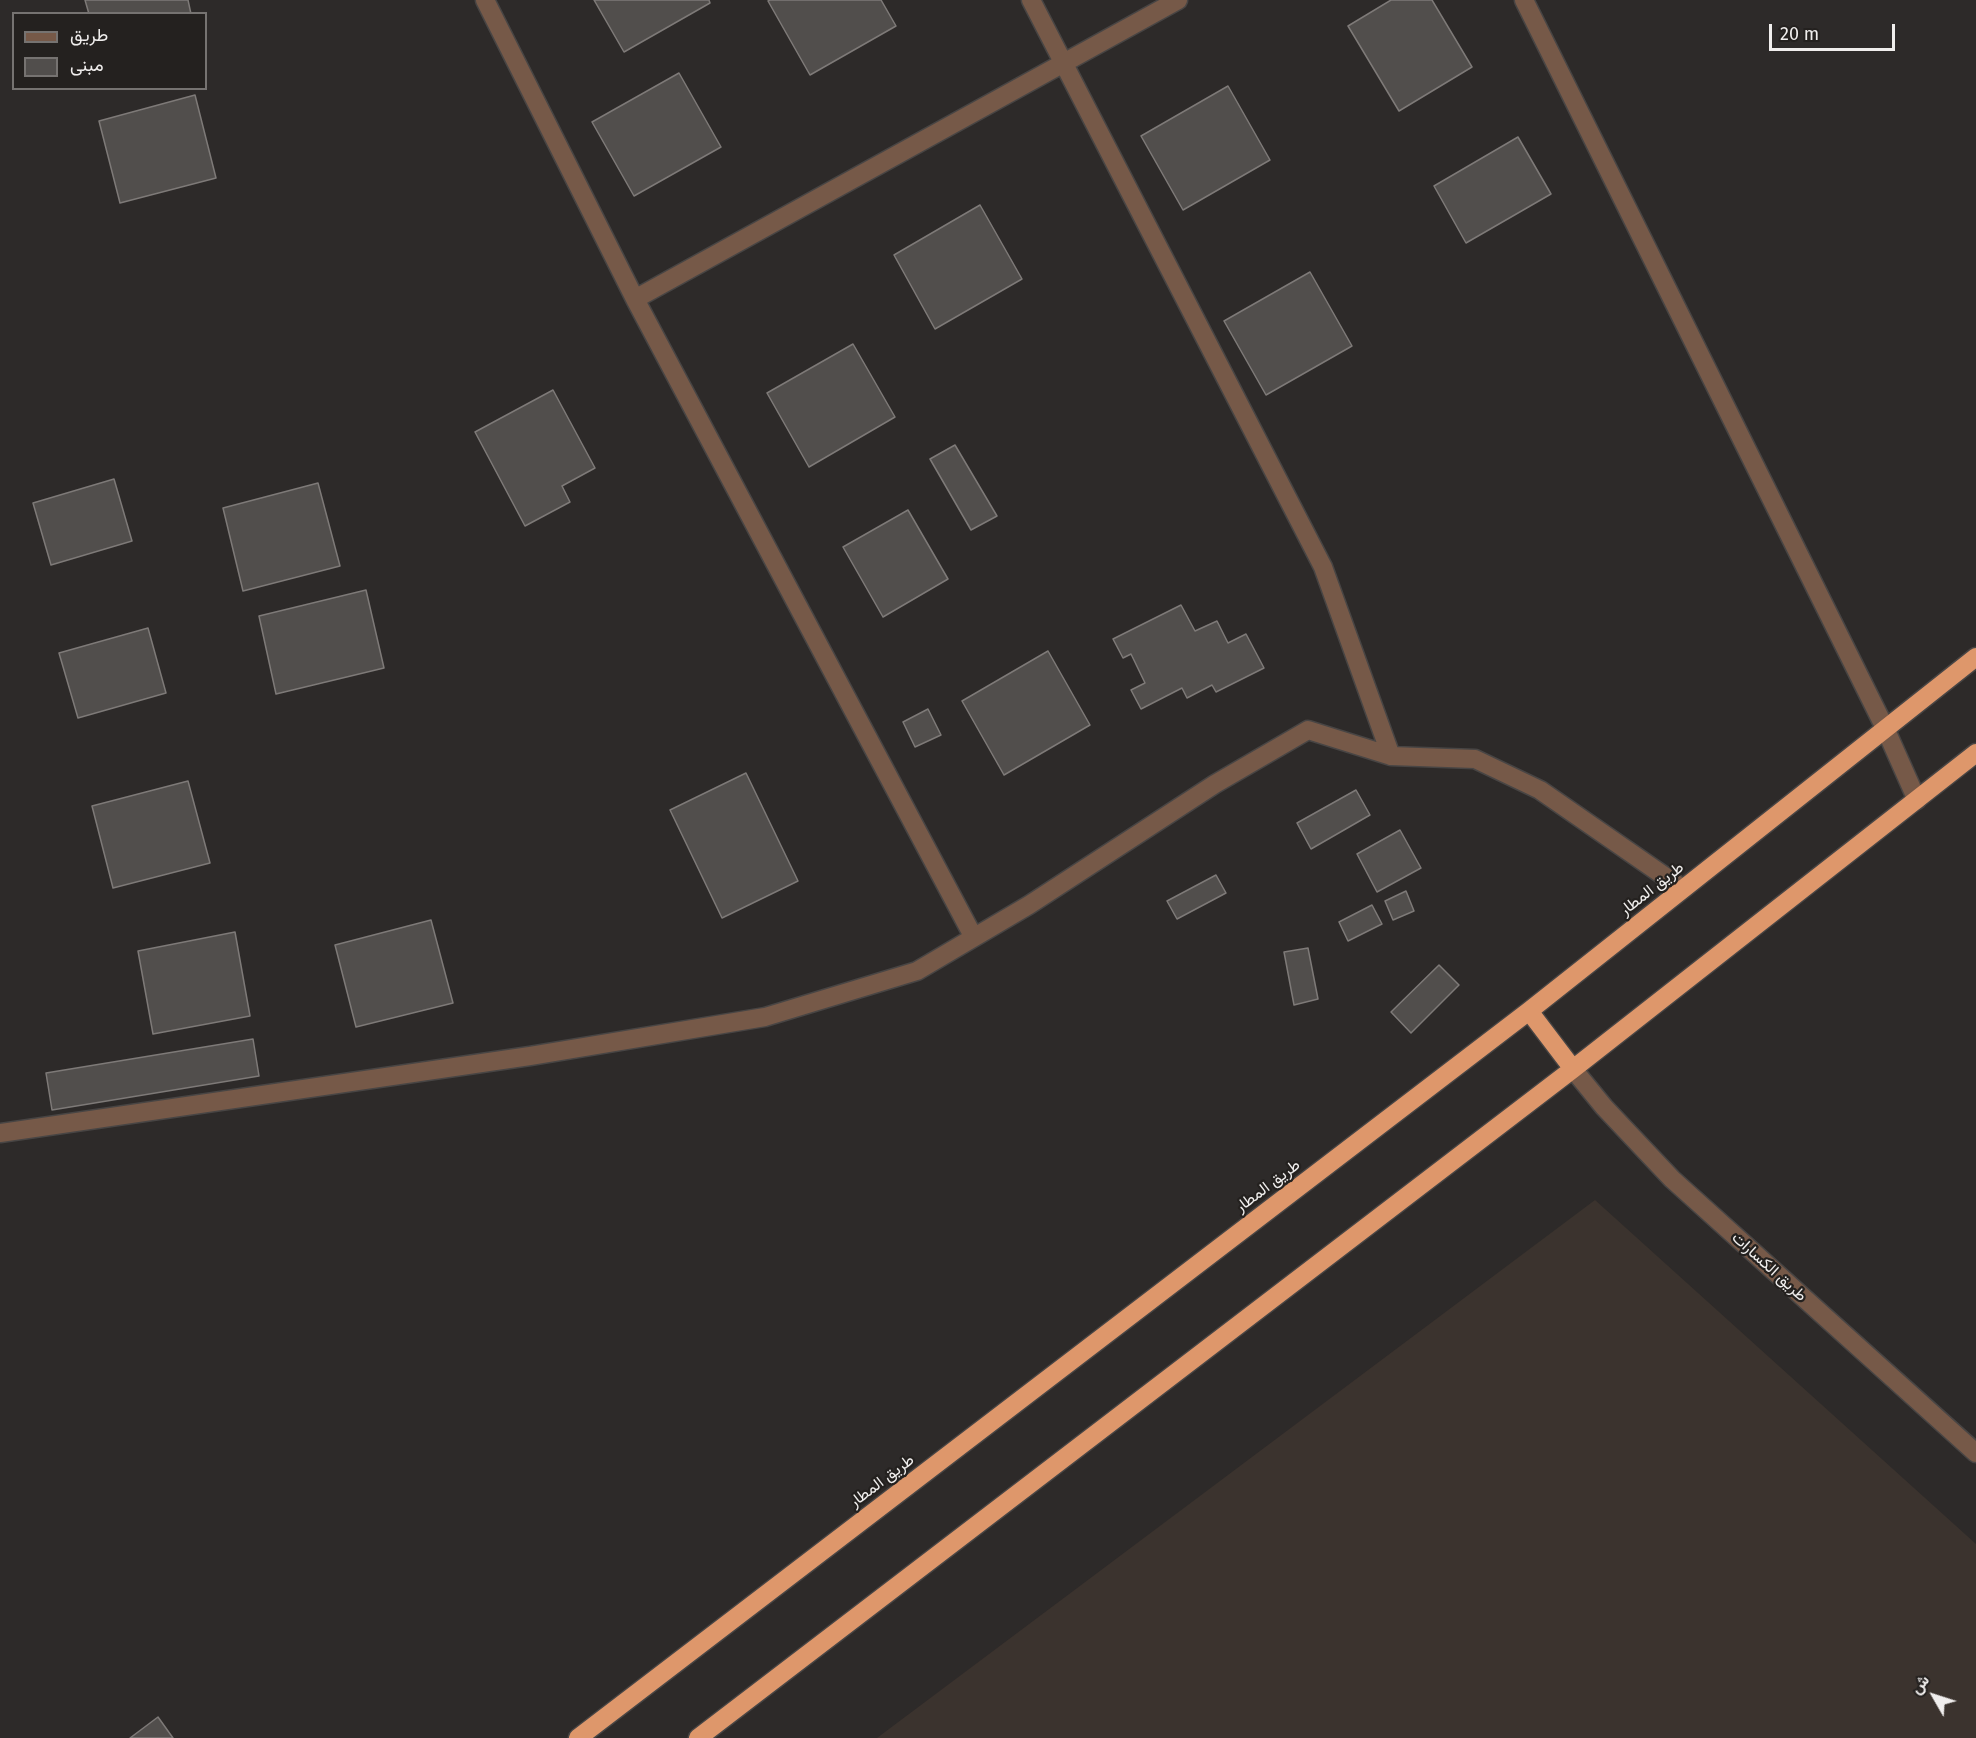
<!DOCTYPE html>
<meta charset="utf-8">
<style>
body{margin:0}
#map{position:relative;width:1976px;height:1738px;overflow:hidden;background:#2d2a29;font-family:"Fira Sans",Vazirmatn,sans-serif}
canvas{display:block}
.legend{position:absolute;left:12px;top:12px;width:195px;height:78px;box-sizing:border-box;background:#24211f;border:2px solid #767371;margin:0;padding:8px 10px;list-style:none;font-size:18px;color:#f0eeed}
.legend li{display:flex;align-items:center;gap:12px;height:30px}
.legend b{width:30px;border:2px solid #767371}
.north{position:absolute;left:1904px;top:1666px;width:60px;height:60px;-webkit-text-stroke:4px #24211f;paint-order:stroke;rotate:309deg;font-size:16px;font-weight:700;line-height:24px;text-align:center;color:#f0eeed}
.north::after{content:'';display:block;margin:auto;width:21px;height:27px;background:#f0eeed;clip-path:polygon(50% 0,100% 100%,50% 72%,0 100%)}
.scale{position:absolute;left:1769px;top:24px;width:126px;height:27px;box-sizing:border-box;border:3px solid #f0eeed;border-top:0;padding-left:8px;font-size:18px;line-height:21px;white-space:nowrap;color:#f0eeed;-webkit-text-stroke:4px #24211f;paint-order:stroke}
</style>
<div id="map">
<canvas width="1976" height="1738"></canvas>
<ul class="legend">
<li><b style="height:8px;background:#765948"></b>طريق</li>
<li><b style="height:16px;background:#514e4c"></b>مبنى</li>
</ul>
<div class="north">ش</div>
<div class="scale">20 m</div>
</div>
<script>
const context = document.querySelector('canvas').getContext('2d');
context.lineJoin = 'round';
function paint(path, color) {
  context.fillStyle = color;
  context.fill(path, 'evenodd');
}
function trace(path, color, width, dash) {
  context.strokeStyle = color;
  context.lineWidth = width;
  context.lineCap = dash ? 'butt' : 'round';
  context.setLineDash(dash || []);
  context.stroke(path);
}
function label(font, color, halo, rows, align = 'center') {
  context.font = font + ' "Fira Sans",Vazirmatn,sans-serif';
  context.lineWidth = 4.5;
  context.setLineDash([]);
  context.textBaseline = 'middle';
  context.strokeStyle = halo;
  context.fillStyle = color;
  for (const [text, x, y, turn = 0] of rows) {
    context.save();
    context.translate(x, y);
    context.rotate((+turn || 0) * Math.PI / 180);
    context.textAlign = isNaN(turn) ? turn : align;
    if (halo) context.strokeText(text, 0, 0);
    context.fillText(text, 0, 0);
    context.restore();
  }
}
paint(new Path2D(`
 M1595,1200L1976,1544V1738H877Z`), '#3b332e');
const building = new Path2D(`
 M85,0H188L191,14H89Z
 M594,0H709L710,3L624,52Z
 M770,0H881L896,26L810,75L768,1Z
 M1391,0H1432L1472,67L1399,111L1348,26Z
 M679,73L721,147L634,196L592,122Z
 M1228,86L1270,160L1183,210L1141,136Z
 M195,95L216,178L120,203L99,121Z
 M1518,137L1551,194L1466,243L1434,186Z
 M980,205L1022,279L935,329L894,255Z
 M1310,272L1352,346L1266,395L1224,321Z
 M853,344L895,417L809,467L767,393Z
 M553,390L595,468L562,486L570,502L525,526L475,432Z
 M955,445L997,516L971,530L930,459Z
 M114,479L132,541L51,565L33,503Z
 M318,483L340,566L243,591L223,508Z
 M908,510L948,579L883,617L843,547Z
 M366,590L384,668L276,694L259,616Z
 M1181,605L1195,631L1217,621L1228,643L1246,634L1264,668L1216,692L1212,685L1187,698L1182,688L1141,709L1131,690L1145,683L1131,654L1123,658L1113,639Z
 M148,628L166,693L78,718L59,653Z
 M1048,651L1090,725L1004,775L962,701Z
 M928,709L941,735L915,747L903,722Z
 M746,773L798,881L722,918L670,810Z
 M188,781L210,863L113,888L92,806Z
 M1356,790L1370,815L1311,849L1297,823Z
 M1400,830L1421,868L1377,892L1357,854Z
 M1216,875L1226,893L1177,919L1167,901Z
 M1406,891L1414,911L1393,920L1385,901Z
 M1372,905L1382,924L1348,941L1339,922Z
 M431,920L453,1003L356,1027L335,945Z
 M235,932L250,1016L153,1034L138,951Z
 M1308,948L1318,999L1294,1005L1284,952Z
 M1439,965L1459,985L1411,1033L1391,1012Z
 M253,1039L259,1076L52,1110L46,1073Z
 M158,1717L173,1738H130Z`);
paint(building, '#514e4c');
trace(building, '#7e7a78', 1.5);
const minor = new Path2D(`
 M485,0L635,299L973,936
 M1031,0L1323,567L1391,756
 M1524,0L1885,728L1917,800
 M635,299L1178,0
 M1573,1069L1604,1107L1672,1179L1976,1453
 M0,1133L530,1056L765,1017L917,971L1029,905L1215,784L1308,730L1391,756L1475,759L1540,790L1683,889`);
const highway = new Path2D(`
 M1529,1011L1573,1069
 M578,1738L1529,1011L1976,657
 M698,1738L1573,1069L1976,753`);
trace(minor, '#484544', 21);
trace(highway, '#484544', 21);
trace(minor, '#765948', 18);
trace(highway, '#de976b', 18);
label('16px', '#f0eeed', '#24211f', [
 ["طريق المطار",1652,889,-38],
 ["طريق المطار",1268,1186,-37],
 ["طريق الكسارات",1769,1267,42],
 ["طريق المطار",882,1481,-37]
]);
</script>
